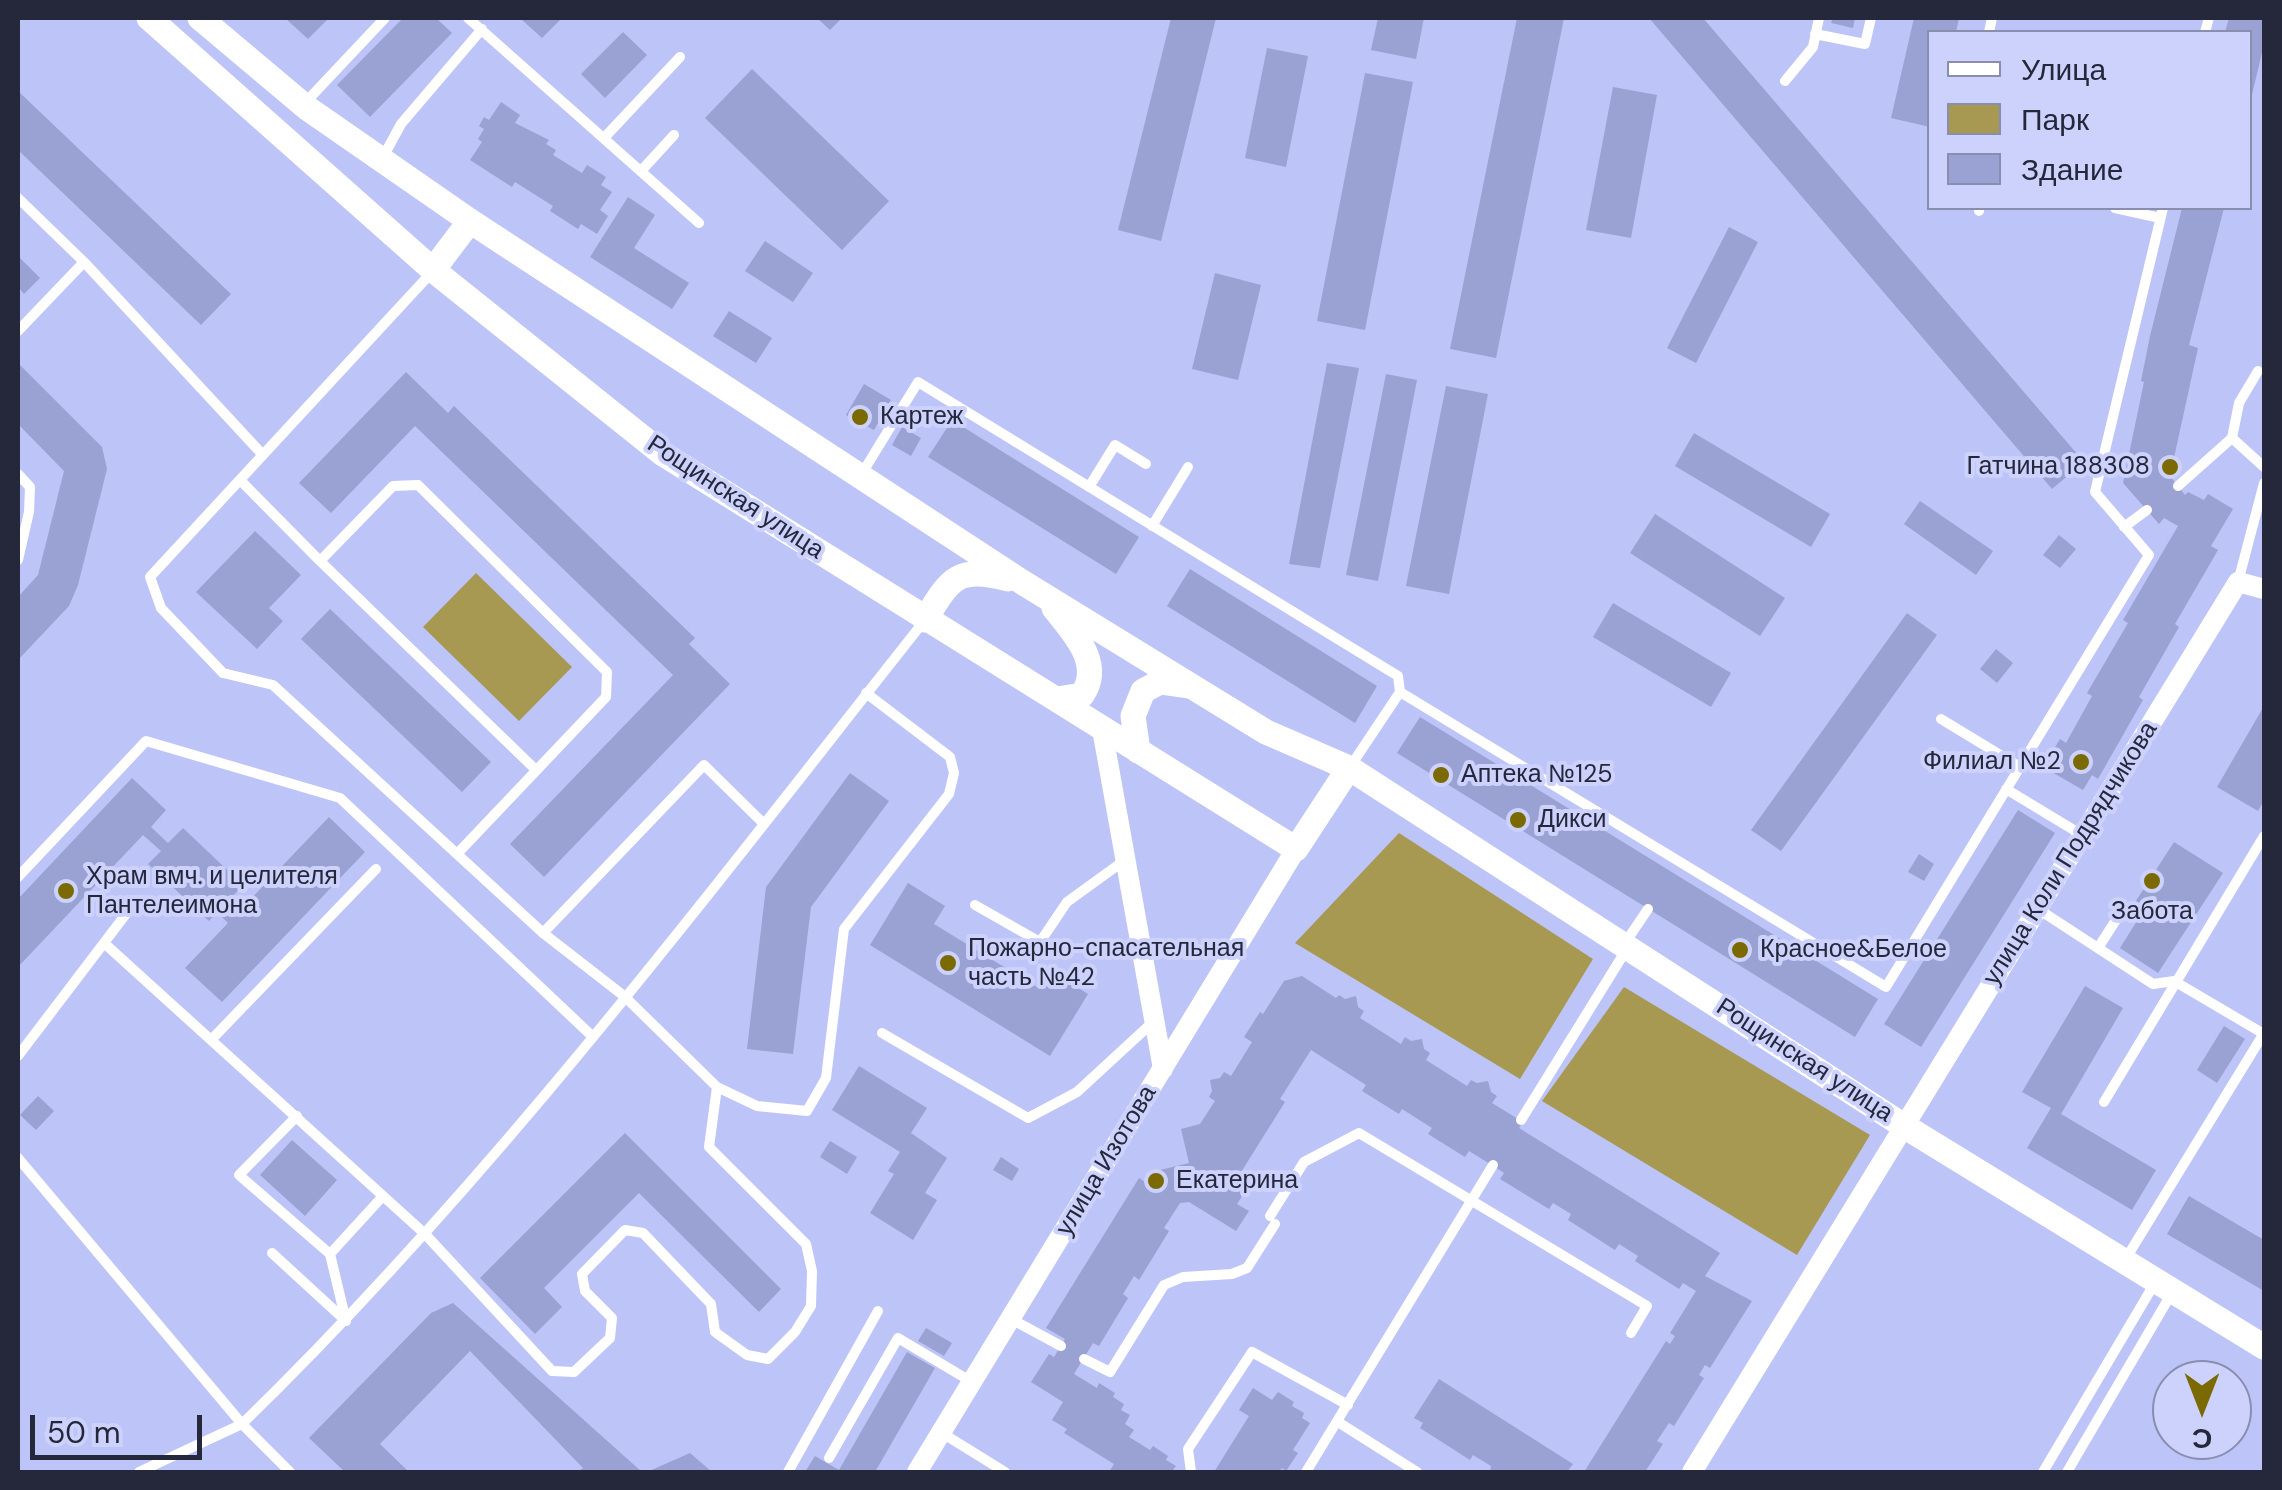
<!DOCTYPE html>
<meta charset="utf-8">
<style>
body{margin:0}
#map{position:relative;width:2282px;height:1490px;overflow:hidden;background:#bdc4f7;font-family:"DM Sans",sans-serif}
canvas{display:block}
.frame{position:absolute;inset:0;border:20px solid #25273b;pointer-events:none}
.legend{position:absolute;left:1927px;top:30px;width:325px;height:180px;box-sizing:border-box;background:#ccd2fc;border:2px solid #898eaf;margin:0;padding:12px 18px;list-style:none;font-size:30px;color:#25273b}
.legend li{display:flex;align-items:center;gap:20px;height:50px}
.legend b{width:50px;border:2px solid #898eaf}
.north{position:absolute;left:2152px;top:1360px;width:100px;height:100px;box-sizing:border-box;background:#ccd2fc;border:2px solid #898eaf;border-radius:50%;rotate:180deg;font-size:28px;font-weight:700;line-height:40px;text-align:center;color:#25273b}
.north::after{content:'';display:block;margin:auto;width:35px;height:45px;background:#7a6a01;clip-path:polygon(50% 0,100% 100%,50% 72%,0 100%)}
.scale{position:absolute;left:30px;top:1415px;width:172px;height:45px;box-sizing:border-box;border:5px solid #25273b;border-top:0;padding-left:12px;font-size:30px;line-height:35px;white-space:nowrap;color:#25273b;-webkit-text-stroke:8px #ccd2fc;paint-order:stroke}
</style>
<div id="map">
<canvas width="2282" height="1490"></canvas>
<div class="frame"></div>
<ul class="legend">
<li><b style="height:12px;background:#fff"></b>Улица</li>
<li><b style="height:28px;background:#a79951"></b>Парк</li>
<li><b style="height:28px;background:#9aa1d3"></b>Здание</li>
</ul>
<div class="north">С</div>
<div class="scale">50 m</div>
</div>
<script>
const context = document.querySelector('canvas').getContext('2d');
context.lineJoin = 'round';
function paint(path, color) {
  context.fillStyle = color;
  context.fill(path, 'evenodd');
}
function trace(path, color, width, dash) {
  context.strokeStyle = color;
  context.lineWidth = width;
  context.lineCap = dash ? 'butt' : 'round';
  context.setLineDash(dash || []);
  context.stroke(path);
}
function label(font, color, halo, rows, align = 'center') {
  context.font = font + ' "DM Sans",sans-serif';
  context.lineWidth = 8;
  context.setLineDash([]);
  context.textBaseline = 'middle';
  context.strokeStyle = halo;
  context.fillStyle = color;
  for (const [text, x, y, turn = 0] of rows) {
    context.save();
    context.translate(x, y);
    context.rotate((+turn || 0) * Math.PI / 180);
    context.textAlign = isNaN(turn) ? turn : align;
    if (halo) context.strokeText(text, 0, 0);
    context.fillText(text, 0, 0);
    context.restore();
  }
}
paint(new Path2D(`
 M476,573L572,667L519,721L423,627Z
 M1399,833L1593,959L1520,1079L1295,943Z
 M1624,987L1870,1135L1797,1255L1542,1101Z`), '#a79951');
paint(new Path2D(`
 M285,18H329L308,39Z
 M403,18H436L452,33L370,117L337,85Z
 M520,18H562L542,38Z
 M817,18H842L830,30Z
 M1171,18H1216L1161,241L1118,230Z
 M1378,18H1424L1416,59L1371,50Z
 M1517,18H1564L1496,358L1450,349Z
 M1649,18H1703L2084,462L2052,489Z
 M1833,18H1855L1853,28L1831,23Z
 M1914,18H1959L1956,32H1930V127L1891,118Z
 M2229,18H2264V44L2251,99L2250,32H2225Z
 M623,32L647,55L605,98L581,74Z
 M1267,48L1308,56L1286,167L1245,158Z
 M752,69L889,201L842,250L705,118Z
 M1365,73L1413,82L1365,330L1317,321Z
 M1613,87L1657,95L1631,238L1586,230Z
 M18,91L231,294L201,325L18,150Z
 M501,102L520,115L515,123L549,140L546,144L556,150L553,155L582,173L587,165L606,177L601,185L612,192L600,210L608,216L597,234L581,224L578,229L550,211L553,206L515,182L512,187L470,160L482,142L478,139L484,129L479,126L484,117L489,120Z
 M628,197L655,215L634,248L689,283L672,309L590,257Z
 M2182,208H2224L2189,345L2198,348L2170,476L2185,495L2188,492L2204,500L2208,494L2233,509L2211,546L2218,550L2175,624L2179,627L2139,697L2143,700L2098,779L2092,775L2083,790L2043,767L2060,739L2066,743L2092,696L2087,693L2128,623L2123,620L2178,526L2164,518L2159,524L2123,483L2144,382L2141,381L2150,336Z
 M1729,227L1758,242L1696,363L1667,348Z
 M765,241L813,273L793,302L745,271Z
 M18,256L40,278L24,294L18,287Z
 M1215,273L1261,285L1238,380L1192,369Z
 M729,311L772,338L756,363L713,336Z
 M18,363L102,447L107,469L78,585L69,606L18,660V597L38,575L64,471L18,424Z
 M1327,363L1359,368L1320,568L1289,564Z
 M406,372L448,413L454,406L695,638L689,644L730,684L544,877L510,844L673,675L415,426L331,513L299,483Z
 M1386,374L1417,380L1378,581L1346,575Z
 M864,384L891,400L874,430L846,415Z
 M1446,386L1488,394L1449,594L1406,586Z
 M952,420L1139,537L1116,574L928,457Z
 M902,427L921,438L911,456L892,445Z
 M1694,433L1830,514L1811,547L1675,466Z
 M1920,501L1993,551L1976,575L1904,524Z
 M1655,514L1785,598L1760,636L1630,553Z
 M255,531L301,575L269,608L283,621L257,649L196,592Z
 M2059,535L2076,549L2060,568L2043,555Z
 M1190,569L1377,686L1355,723L1167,606Z
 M1613,603L1731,673L1711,707L1593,637Z
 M330,609L491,762L462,792L301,639Z
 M1907,613L1937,635L1781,851L1751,830Z
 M1996,649L2013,663L1997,683L1980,669Z
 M2264,706V800L2258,811L2217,787Z
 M1420,717L1878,999L1855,1037L1397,753Z
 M850,773L889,801L811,907L793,1054L747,1049L766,887Z
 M132,778L166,810L151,827L168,843L183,828L243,885L232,897L243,907L329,817L365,852L222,1002L185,968L228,923L217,912L209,921L148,864L161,851L143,835L18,967V899Z
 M2018,810L2055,833L1921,1047L1884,1024Z
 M2174,842L2223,873L2158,973L2120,948L2142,913L2132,907Z
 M1919,854L1934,864L1924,881L1908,872Z
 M908,883L945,906L934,924L1040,989L1051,971L1088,994L1050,1056L870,945Z
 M1302,976L1336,998L1339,995L1345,999L1356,996L1358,1007L1364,1011L1360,1018L1401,1044L1405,1037L1411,1041L1422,1039L1424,1049L1430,1053L1426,1060L1467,1086L1471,1080L1477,1083L1488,1081L1491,1092L1497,1096L1492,1103L1523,1122L1519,1128L1720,1253L1705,1276L1752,1301L1710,1368L1705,1365L1699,1375L1704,1378L1674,1426L1669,1423L1657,1441L1663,1444L1645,1472H1584L1666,1341L1670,1344L1675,1336L1670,1333L1696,1291L1683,1283L1679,1289L1635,1261L1638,1256L1619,1244L1615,1250L1568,1220L1571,1214L1553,1203L1549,1209L1500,1179L1504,1173L1495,1167L1469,1151L1465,1157L1428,1134L1432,1128L1402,1109L1399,1114L1362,1091L1366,1085L1311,1050L1280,1099L1285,1102L1238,1177L1250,1184L1237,1204L1249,1211L1236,1231L1189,1202L1180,1203L1164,1228L1169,1231L1139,1280L1134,1276L1123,1294L1128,1298L1099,1346L1093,1343L1074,1374L1097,1388L1099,1383L1115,1393L1113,1397L1124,1404L1121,1410L1130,1415L1125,1424L1134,1430L1129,1437L1150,1450L1153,1446L1168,1456L1166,1460L1176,1466L1173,1470L1178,1472H1109L1114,1464L1064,1433L1067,1429L1052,1420L1063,1402L1031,1382L1049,1354L1054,1357L1065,1339L1046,1328L1139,1178L1145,1182L1152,1172L1189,1163L1181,1129L1200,1124L1215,1101L1209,1097L1212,1091L1210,1080L1220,1078L1224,1072L1231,1076L1252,1042L1244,1037L1260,1012L1263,1014L1284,981Z
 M2085,986L2123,1008L2061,1114L2156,1170L2132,1210L2027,1148L2051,1108L2022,1092Z
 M2224,1026L2245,1039L2217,1083L2197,1070Z
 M859,1066L927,1108L911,1133L947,1158L925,1193L937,1200L913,1240L870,1213L894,1174L888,1171L900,1152L832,1110Z
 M38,1096L54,1111L36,1130L20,1115Z
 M625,1133L781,1289L759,1312L639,1193L544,1288L562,1307L535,1334L480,1278Z
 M292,1140L337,1180L305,1216L260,1175Z
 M830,1141L857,1157L847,1174L820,1157Z
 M1001,1157L1019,1169L1012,1181L993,1170Z
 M2189,1196L2264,1240V1291L2167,1234Z
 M453,1303L642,1472H578L583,1468L470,1351L380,1444L409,1472H345L309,1438L431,1313Z
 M926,1328L952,1343L944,1356L918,1341Z
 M907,1352L935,1368L875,1472H805L815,1456L839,1470Z
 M1439,1379L1573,1464L1567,1472H1490L1491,1466L1473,1455L1470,1460L1420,1428L1423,1423L1414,1418Z
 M1253,1388L1272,1400L1278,1392L1294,1402L1292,1406L1304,1413L1302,1418L1310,1423L1293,1450L1298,1453L1286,1471L1282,1468L1279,1472H1214L1249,1416L1239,1410Z
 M690,1453L712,1472H647Z`), '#9aa1d3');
trace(new Path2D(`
 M468,18L699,223
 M1989,32L1992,18
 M2205,32L2209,18
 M1815,34L1865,44L1871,18
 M1785,81L1813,47L1819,18
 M304,104L385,18
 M604,138L680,57
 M382,159L401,124L482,29
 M641,171L674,135
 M18,198L84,262L262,454
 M2115,208L2160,218
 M1979,211V208
 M433,271L150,577L161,608L223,673L273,685L543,933L624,996L717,1087L757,1106L807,1111L826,1078L844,929L949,794L954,773L950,757L866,693
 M18,331L84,262
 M2232,438L2239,403L2258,371
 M18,474L30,487L29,512L18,560
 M861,475L918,382L1398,676L1400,692L1350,767
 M240,480L320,561L393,486L418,485L607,672L606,697L457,854
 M2178,486L2232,438L2264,467
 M1089,487L1115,445L1146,464
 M1152,526L1188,467
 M2124,527L2147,510
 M320,561L536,770
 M2238,582L2264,483
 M1400,692L1886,987L2149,555L2095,492L2163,208
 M1941,719L2020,767
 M2006,789L2082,835
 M18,877L146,741L340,798L592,1036
 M975,905L1040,942L1067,902L1125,860
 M2038,909L2153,984L2174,981L2264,1034
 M543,933L704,765L763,823
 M104,943L425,1234L552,1371L574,1372L610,1338L612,1318L585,1291L582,1274L625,1230L643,1233L711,1304L715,1332L747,1355L768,1359L795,1332L811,1306L812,1271L806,1244L709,1147L717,1087
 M1625,943L1648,909
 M2098,948L2123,909
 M882,1033L1028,1118L1077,1092L1153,1022
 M211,1040L376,869
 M18,1056L129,910
 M2104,1102L2264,836
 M297,1116L239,1175L330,1254L383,1196
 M1521,1120L1628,947
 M18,1158L242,1424C494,1179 707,895 925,620
 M1270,1216L1304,1162L1359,1133L1647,1306L1631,1333
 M272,1253L346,1321
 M330,1254L346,1321
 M2125,1260L2264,1033
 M1011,1319L1061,1346
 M1084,1359L1110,1372L1164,1285L1183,1277L1232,1274L1247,1268L1275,1224
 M1338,1422L1417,1472
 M942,1433L1005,1472
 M829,1458L898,1338L972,1382
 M139,1472L242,1424L290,1472
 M788,1472L878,1311
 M1191,1472L1188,1449L1252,1352L1348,1405
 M1306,1472L1493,1165
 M2043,1472L2156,1281
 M2067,1472L2173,1291`), '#fff', 10);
trace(new Path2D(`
 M1102,729L1163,1069
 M917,1472L1296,849
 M1692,1472L2238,582L2264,589`), '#fff', 20);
trace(new Path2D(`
 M149,18L433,270L663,454L1296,849L1349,768
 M200,18L307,108L470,221L1022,582L1266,732L1349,768L1904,1126L2264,1347
 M433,270L470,221
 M1054,608C1073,632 1104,664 1082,695L1057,699
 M925,620C950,579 957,565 1008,579
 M1138,751L1133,716L1143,691L1160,682L1188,686`), '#fff', 25);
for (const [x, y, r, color] of [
 [860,417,10,"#7a6a01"],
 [2170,467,10,"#7a6a01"],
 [2081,762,10,"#7a6a01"],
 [1441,775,10,"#7a6a01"],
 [1518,820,10,"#7a6a01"],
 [2152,881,10,"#7a6a01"],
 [66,891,10,"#7a6a01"],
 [1740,950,10,"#7a6a01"],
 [948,963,10,"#7a6a01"],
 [1156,1181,10,"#7a6a01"]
]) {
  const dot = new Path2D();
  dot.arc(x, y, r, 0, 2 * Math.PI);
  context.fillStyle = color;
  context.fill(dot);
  trace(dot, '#ccd2fc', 4);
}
label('25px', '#25273b', '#ccd2fc', [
 ["Картеж",880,417],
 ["Гатчина 188308",2150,467,"right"],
 ["Филиал №2",2061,762,"right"],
 ["Аптека №125",1461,775],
 ["Дикси",1538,820],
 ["Храм вмч. и целителя",86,877],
 ["Пантелеимона",86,906],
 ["Забота",2152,912,"center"],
 ["Пожарно-спасательная",968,949],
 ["часть №42",968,978],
 ["Красное&Белое",1760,950],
 ["Екатерина",1176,1181]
], 'left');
label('25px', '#25273b', '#ccd2fc', [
 ["Рощинская улица",735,498,33],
 ["улица Коли Подрядчикова",2071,854,-58],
 ["Рощинская улица",1804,1061,33],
 ["улица Изотова",1107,1161,-59]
]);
</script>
